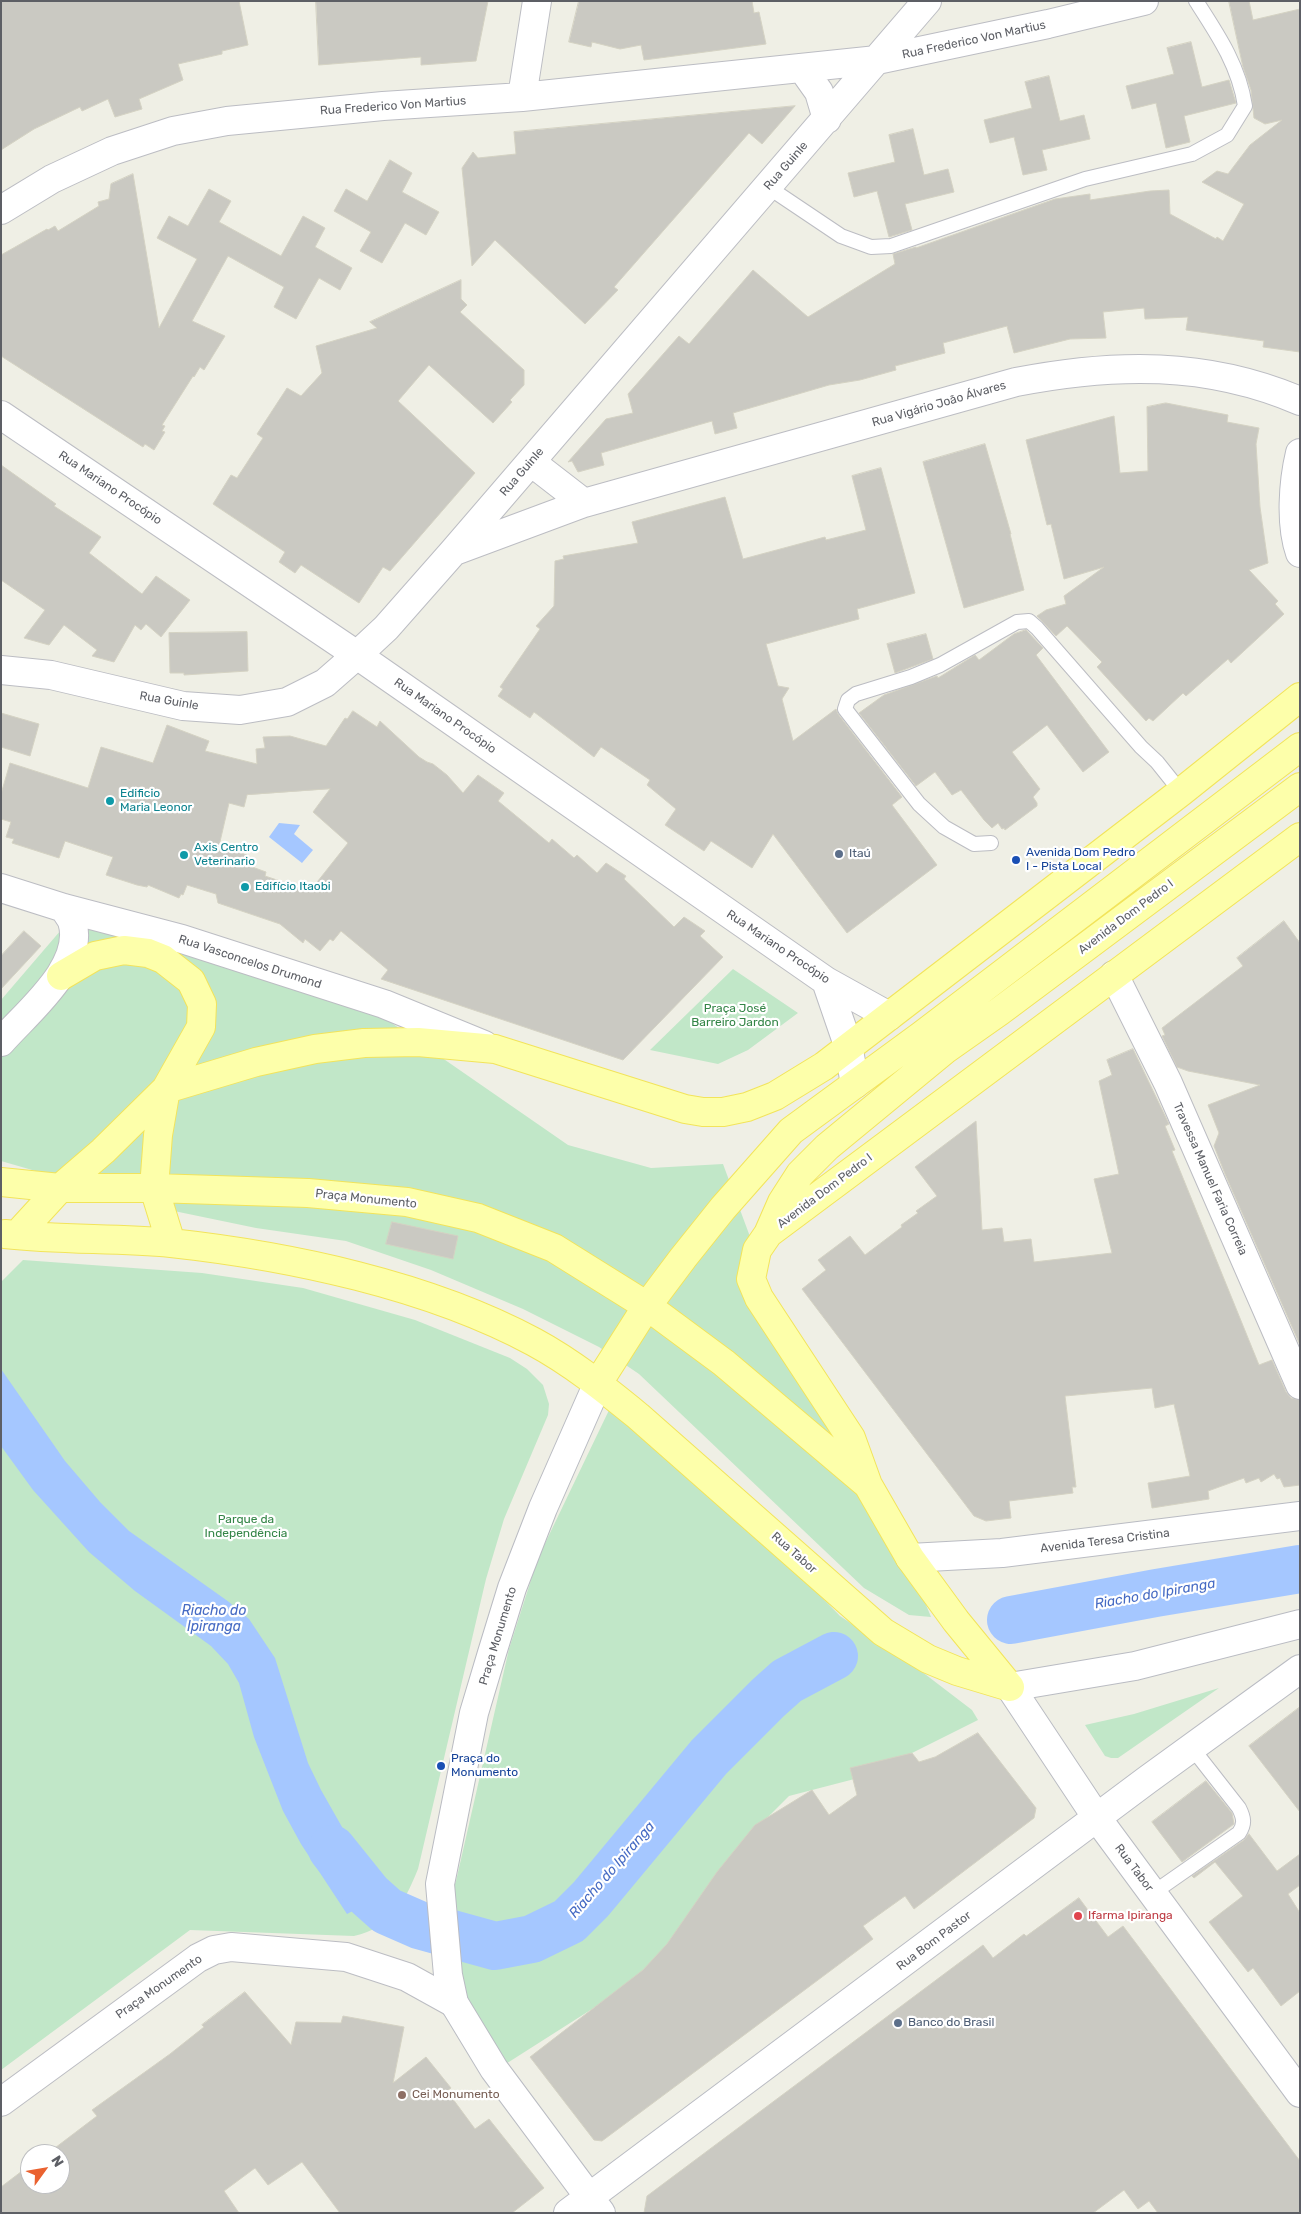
<!DOCTYPE html>
<meta charset="utf-8">
<style>
body{margin:0}
#map{position:relative;width:1301px;height:2214px;overflow:hidden;background:#efefe5;font-family:Rubik,sans-serif}
canvas{display:block}
.frame{position:absolute;inset:0;border:2px solid #5d5f65;pointer-events:none}
.north{position:absolute;left:20px;top:2144px;width:50px;height:50px;box-sizing:border-box;background:#fff;border:1px solid #bebfc1;border-radius:50%;rotate:58deg;font-size:14px;font-weight:700;line-height:20px;text-align:center;color:#5d5f65}
.north::after{content:'';display:block;margin:auto;width:18px;height:22px;background:#ea6230;clip-path:polygon(50% 0,100% 100%,50% 72%,0 100%)}
</style>
<div id="map">
<canvas width="1301" height="2214"></canvas>
<div class="frame"></div>
<div class="north">N</div>
</div>
<script>
const context = document.querySelector('canvas').getContext('2d');
context.lineJoin = 'round';
function paint(path, color) {
  context.fillStyle = color;
  context.fill(path, 'evenodd');
}
function trace(path, color, width, dash) {
  context.strokeStyle = color;
  context.lineWidth = width;
  context.lineCap = dash ? 'butt' : 'round';
  context.setLineDash(dash || []);
  context.stroke(path);
}
function label(font, color, halo, rows, align = 'center') {
  context.font = font + ' Rubik,sans-serif';
  context.lineWidth = 4.5;
  context.setLineDash([]);
  context.textBaseline = 'middle';
  context.strokeStyle = halo;
  context.fillStyle = color;
  for (const [text, x, y, turn = 0] of rows) {
    context.save();
    context.translate(x, y);
    context.rotate((+turn || 0) * Math.PI / 180);
    context.textAlign = isNaN(turn) ? turn : align;
    if (halo) context.strokeText(text, 0, 0);
    context.fillText(text, 0, 0);
    context.restore();
  }
}
paint(new Path2D(`
 M76,924L167,944L383,1017L568,1145L651,1168L723,1164L752,1242L744,1297L849,1453L911,1568L931,1617L909,1615L864,1588L639,1374L599,1347L523,1309L431,1270L346,1241L256,1228L174,1211L1,1161V1000L61,930Z
 M733,969L798,1013L748,1050L718,1064L650,1050Z
 M23,1260L202,1273L303,1288L415,1320L510,1358L527,1369L543,1385L549,1404L548,1415L504,1519L486,1579L418,1869C404,1903 392,1927 354,1936L190,1930L1,2070V1282Z
 M611,1406L801,1576L840,1616L917,1668L972,1710L978,1720L866,1776L789,1796L737,1848L669,1960L501,2067L453,1989L446,1907L456,1881L509,1649L538,1558Z
 M1219,1688L1118,1758H1111L1105,1756L1085,1725L1134,1714Z`), '#c1e7c8');
paint(new Path2D(`
 M279,823L300,825L294,834L313,850L302,863L269,837Z
 M1,1369L65,1461L100,1502L129,1531L229,1602L249,1619L275,1658L308,1763L321,1790L346,1834L389,1892L347,1914L301,1844L283,1811L254,1737L239,1683L228,1664L211,1646L135,1591L89,1552L33,1490L1,1446Z`), '#a5c7ff');
trace(new Path2D(`
 M1011,1620L1156,1593L1300,1569
 M332,1849L369,1895L387,1911L419,1925L495,1946L532,1939L569,1921L591,1899L709,1757L768,1698L787,1681L834,1656`), '#a5c7ff', 48);
const building = new Path2D(`
 M1,1H239L248,45L222,51V54L178,64L183,80L139,99L142,109L115,117L108,99L82,111L80,107L34,129L1,150Z
 M316,1H488L476,61L421,65V57L319,65Z
 M579,1H752L754,13L759,12L766,44L644,60L641,45L620,49L592,42L591,47L569,42Z
 M1229,1H1249L1253,20L1300,9V352L1263,347L1264,341L1186,330L1188,317L1145,319L1144,308L1103,312L1106,338L1070,339L1014,353L1007,326L943,343L945,353L895,366L896,370L860,380L829,385L733,413L737,428L715,434L712,421L601,453L604,465L578,472L572,461L568,462L606,419L633,413L628,394L679,336L689,344L753,270L808,317L895,264L893,254L916,247V248L1055,199L1090,194V200L1150,191L1169,190L1170,214L1216,239L1217,237L1223,241L1244,204L1202,182L1217,171L1228,174L1250,145L1282,120L1265,124L1254,118L1251,90L1243,67Z
 M1191,42L1202,87L1229,80L1236,103L1184,116L1190,142L1166,148L1156,103L1132,109L1126,86L1174,74L1167,48Z
 M1049,76L1060,121L1084,115L1090,139L1042,150L1047,170L1023,175L1014,137L990,143L984,120L1032,108L1025,82Z
 M795,106L762,144L749,133L614,287L618,290L585,324L495,240L472,266L462,168L473,152L478,158L516,154L514,132Z
 M913,129L924,175L948,169L954,192L905,204L912,230L889,237L877,191L854,197L848,173L895,162L889,135Z
 M390,160L412,173L402,192L439,212L426,235L405,223L382,263L360,251L371,232L334,211L346,189L367,201Z
 M133,174L159,328L197,259L157,238L169,216L188,226L209,189L231,201L219,222L281,256L303,216L325,228L315,247L352,268L340,290L319,278L296,319L274,307L284,287L228,256L192,321L225,336L204,370L200,367L194,377L193,376L162,425L165,426L162,431L165,432L154,450L145,444L143,447L1,356V255L47,229L48,230L55,226L58,231L99,206L98,202L109,199L111,184Z
 M461,280V299L467,305L460,312L524,370V385L510,400L512,402L493,423L429,365L398,401L475,473L390,571L383,567L359,603L301,565L295,573L279,562L285,552L213,504L231,475L237,478L263,438L257,434L287,388L301,396L322,373L316,346L377,328L370,322Z
 M1166,403L1228,415L1227,422L1259,428L1256,444L1260,507L1268,563L1249,570L1278,601L1275,604L1284,614L1231,663L1228,659L1186,696L1183,693L1153,721L1149,718L1146,721L1097,667L1102,662L1067,626L1056,636L1037,616L1046,610L1066,604L1064,596L1104,567L1064,579L1051,524L1047,525L1026,440L1114,416L1120,473L1148,471L1147,407Z
 M985,444L1011,534H1010L1024,590L964,608L923,462Z
 M1,465L56,504L54,506L101,537L89,553L142,594L156,576L190,600L161,637L146,624L141,630L135,625L114,662L92,656L97,650L64,625L49,645L24,638L45,610L1,580Z
 M881,468L915,593L857,609L859,619L766,644L778,686L789,688L782,699L793,741L836,709L838,714L902,797L892,805L937,865L847,933L773,834L752,868L711,841L704,851L665,825L676,809L647,785L650,780L601,747L594,757L534,712L530,718L498,696L503,689L500,687L540,629L536,626L554,606L555,561L564,559L563,556L638,543L632,522L725,497L743,559L825,537L826,540L866,530L852,476Z
 M1026,630L1043,648L1036,655L1109,752L1083,772L1047,725L1012,752L1040,789L1033,797L1037,803V806L1005,830L1004,828L1002,829L998,823L992,828L984,820L961,790L952,795L935,772L916,786L859,713L884,695L937,676L938,678L975,655L979,660L1014,634Z
 M247,632L248,671L184,675V673H170L169,633Z
 M926,634L933,659L895,673L887,644Z
 M353,711L377,727L380,721L419,757L427,762L433,764L447,775L463,793L478,775L504,793L498,801L549,843L552,839L574,858L577,855L597,873L606,863L626,876L624,879L674,927L684,917L705,931L700,936L723,957L623,1060L381,979L388,970L341,931L333,941L330,939L320,951L305,939L303,943L280,924L218,903L216,894L187,885L183,895L181,894L179,898L148,885L147,887L137,885L106,875L113,857L65,841L59,858L12,843L14,839L6,837L11,822L1,819V794L10,763L88,788L101,747L153,763L167,725L209,741L205,751L257,764L256,749L265,748L263,737L290,736L326,746L345,718L347,719ZM330,789L313,812L348,843L310,891L265,876L266,872L244,864L247,855L219,846L229,803L244,807L247,795Z
 M1,713L39,724L30,756L1,747Z
 M1284,921L1300,943V1345L1225,1174L1214,1146L1219,1133L1208,1105L1260,1085L1188,1071L1177,1067L1162,1036L1165,1035L1162,1028L1243,966L1237,958Z
 M24,931L41,946L1,989V956Z
 M1133,1049L1169,1124L1165,1126L1175,1150L1172,1151L1259,1365L1272,1360L1286,1392L1291,1398L1300,1400V1485L1284,1487L1280,1478L1277,1479L1274,1474L1261,1482L1259,1478L1246,1483L1244,1478L1208,1491L1209,1499L1152,1508L1148,1483L1190,1476L1174,1404L1155,1408L1152,1388L1065,1396L1076,1487H1072L1073,1493L1009,1501L1011,1518L986,1521L974,1516L802,1289L826,1270L818,1260L850,1236L865,1255L902,1227L901,1225L918,1213L916,1211L937,1196L915,1167L976,1121L982,1230L1002,1228L1004,1242L1031,1239L1034,1262L1112,1253L1094,1179L1119,1174L1099,1081L1112,1075L1107,1060Z
 M392,1222L458,1236L453,1259L386,1244Z
 M1300,1707V1812L1249,1746Z
 M978,1733L1036,1808L1034,1818L914,1909L905,1896L863,1926L873,1939L602,2141L594,2140L530,2057L643,1970L667,1944L717,1872L755,1825L812,1790L829,1815L857,1795L850,1768L912,1753L919,1762L935,1757Z
 M1206,1781L1232,1813L1234,1824L1182,1862L1152,1822Z
 M1249,1834L1277,1871L1300,1854V1885L1288,1894L1300,1913V1991L1281,2006L1253,1968L1248,1972L1209,1922L1243,1896L1215,1862L1194,1878L1192,1876L1244,1840Z
 M1079,1898L1108,1937L1123,1926L1300,2161V2213H1158L1149,2201L1138,2209L1124,2190L1093,2213H644L647,2196L983,1945L993,1958L1024,1934L1026,1936Z
 M245,1992L291,2045L296,2022L341,2023L343,2016L404,2027L393,2083L426,2057L451,2088L447,2091L475,2129L489,2119L544,2188L512,2213H340L302,2162L268,2185L255,2168L224,2191L239,2213H1V2187L30,2165V2184H60V2154H47L97,2116L92,2110L170,2054L204,2027L202,2025Z`);
paint(building, '#cac9c2');
trace(building, '#d4d2c3', 1);
const lane = new Path2D(`
 M768,187L841,236L871,247L891,246L1085,179L1192,154L1227,135L1245,106C1239,66 1218,35 1196,1
 M991,843L974,844L944,827L919,804L845,709L848,700L856,694L911,677L940,665L1017,622L1029,621L1037,628L1141,747L1157,762L1181,792
 M1153,1893L1239,1833C1245,1824 1244,1818 1239,1808L1192,1748`);
const street = new Path2D(`
 M802,68L819,92L827,119
 M522,97L537,1
 M1,210L52,179L112,151L173,131L227,121L383,106L522,97L877,60L1048,24L1144,1
 M1,415L357,655L826,981L889,1016
 M531,462L584,503
 M455,551L584,503L1016,382C1114,363 1207,361 1300,401
 M1,670L51,675L183,706L240,710L287,702L325,683L357,655L386,628L453,552L927,1
 M1,888L64,908L182,939L384,1004L484,1045
 M1114,975L1168,1083L1300,1385
 M826,981L848,1045L855,1084
 M1,1042C27,1012 86,966 72,921C70,917 66,912 64,908
 M1,2102L198,1958L214,1950L231,1947L346,1957L407,1977L454,2003`);
const secondary = new Path2D(`
 M1300,453C1293,482 1290,525 1300,553
 M598,1383L543,1508L512,1588L492,1653L474,1713L440,1884L448,1975L454,2003L494,2069L601,2213
 M910,1558L1002,1553L1300,1516
 M1300,1624L1135,1666L1010,1687L1097,1818L1300,2093
 M568,2213L1147,1780L1300,1669`);
const primary = new Path2D(`
 M61,976L95,956L124,950L148,953L163,959L191,981L202,1004L201,1027L166,1089L158,1135L154,1188L171,1243
 M1,1182L60,1188H154L308,1193L407,1202L478,1218L554,1248L647,1306L724,1363L867,1484
 M769,1233L1300,837
 M5,1234C60,1240 116,1238 171,1243C290,1256 428,1285 534,1342C571,1362 605,1389 638,1416L883,1632L928,1659L957,1671L1010,1687
 M17,1235L60,1188L103,1151L166,1089L256,1062L315,1049L364,1043L418,1042L495,1049L685,1109L703,1112H723L747,1107L775,1096L824,1066L1181,792L1300,697
 M598,1383L647,1306L683,1258L723,1208L791,1131L922,1035L1300,747
 M1010,1687L956,1621L910,1558L868,1485L851,1438L759,1298L751,1279L757,1250L768,1234L782,1202L800,1174L827,1147L946,1049L1000,1011L1300,787`);
trace(lane, '#bcbdc3', 16);
trace(street, '#bcbdc3', 30);
trace(secondary, '#babcc3', 30);
trace(primary, '#f2e45b', 30);
trace(lane, '#fff', 14);
trace(street, '#fff', 28);
trace(secondary, '#fff', 28);
trace(primary, '#fdffaa', 28);
for (const [x, y, r, color] of [
 [110,801,5,"#0f9aa8"],
 [839,854,5,"#5c6f8a"],
 [184,855,5,"#0f9aa8"],
 [1016,860,5,"#1a4fb4"],
 [245,887,5,"#0f9aa8"],
 [441,1766,5,"#1a4fb4"],
 [1078,1916,5,"#e0444e"],
 [898,2023,5,"#5c6f8a"],
 [402,2095,5,"#8d6e63"]
]) {
  const dot = new Path2D();
  dot.arc(x, y, r, 0, 2 * Math.PI);
  context.fillStyle = color;
  context.fill(dot);
  trace(dot, '#fff', 2);
}
label('12px', '#5d5f65', '#fff', [
 ["Rua Frederico Von Martius",974,40,-12],
 ["Rua Frederico Von Martius",393,106,-4],
 ["Rua Guinle",786,166,-49],
 ["Rua Vigário João Álvares",939,404,-16],
 ["Rua Guinle",522,472,-49],
 ["Rua Mariano Procópio",110,488,34],
 ["Rua Guinle",169,701,10],
 ["Rua Mariano Procópio",445,716,35],
 ["Avenida Dom Pedro I",1126,917,-37],
 ["Rua Mariano Procópio",778,947,34],
 ["Rua Vasconcelos Drumond",250,962,18],
 ["Travessa Manuel Faria Correia",1210,1179,66],
 ["Avenida Dom Pedro I",825,1191,-37],
 ["Praça Monumento",366,1199,6],
 ["Avenida Teresa Cristina",1105,1541,-7],
 ["Rua Tabor",794,1553,41],
 ["Praça Monumento",498,1636,-73],
 ["Rua Tabor",1134,1868,53],
 ["Rua Bom Pastor",934,1941,-37],
 ["Praça Monumento",159,1987,-35]
]);
label('12px', '#0d838f', '#fff', [
 ["Edificio",120,794],
 ["Maria Leonor",120,808],
 ["Axis Centro",194,848],
 ["Veterinario",194,862],
 ["Edifício Itaobi",255,887]
], 'left');
label('12px', '#164399', '#fff', [
 ["Avenida Dom Pedro",1026,853],
 ["I - Pista Local",1026,867],
 ["Praça do",451,1759],
 ["Monumento",451,1773]
], 'left');
label('12px', '#4e5e75', '#fff', [
 ["Itaú",849,854],
 ["Banco do Brasil",908,2023]
], 'left');
label('12px', '#348547', '#fff', [
 ["Praça José",735,1009],
 ["Barreiro Jardon",735,1023],
 ["Parque da",246,1520],
 ["Independência",246,1534]
]);
label('12px', '#be3a42', '#fff', [
 ["Ifarma Ipiranga",1088,1916]
], 'left');
label('12px', '#785e54', '#fff', [
 ["Cei Monumento",412,2095]
], 'left');
label('italic 14px', '#466bc4', '#fff', [
 ["Riacho do Ipiranga",1155,1594,-10],
 ["Riacho do",214,1611],
 ["Ipiranga",214,1627],
 ["Riacho do Ipiranga",612,1870,-49]
]);
</script>
